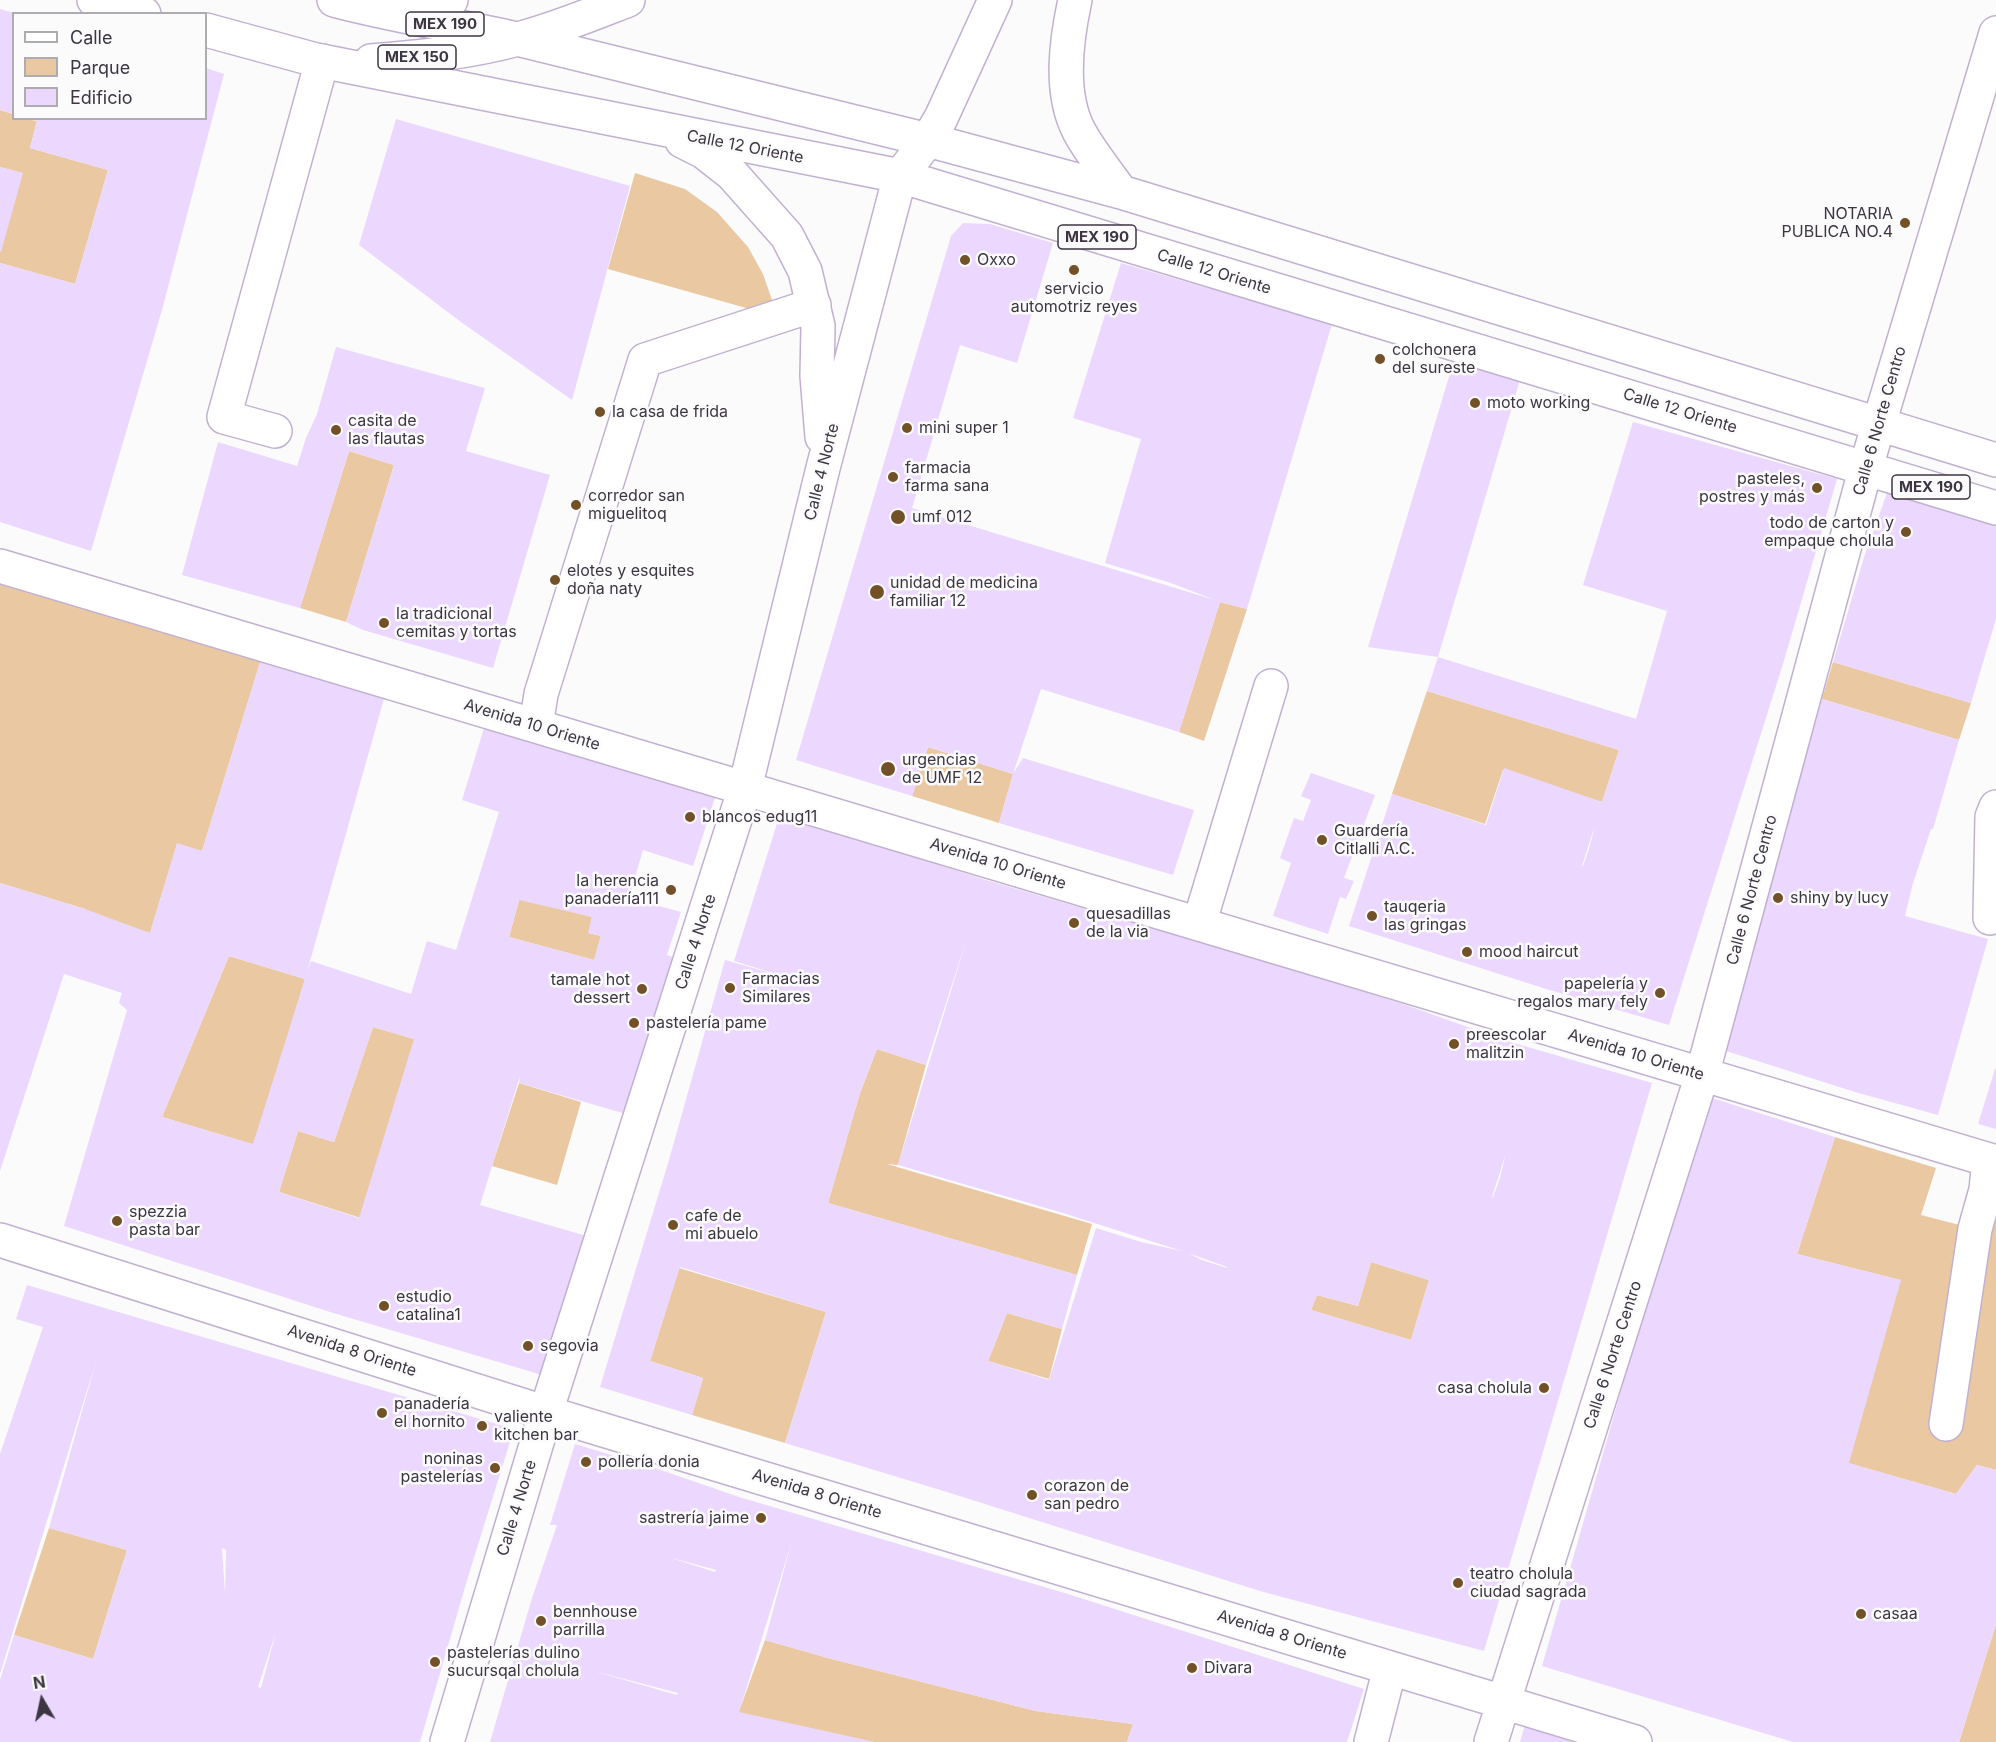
<!DOCTYPE html>
<meta charset="utf-8">
<style>
body{margin:0}
#map{position:relative;width:1996px;height:1742px;overflow:hidden;background:#fbfbfb;font-family:Inter,sans-serif}
canvas{display:block}
.legend{position:absolute;left:12px;top:12px;width:195px;height:108px;box-sizing:border-box;background:#fbfbfb;border:2px solid #afacb1;margin:0;padding:8px 10px;list-style:none;font-size:18px;color:#3d3642}
.legend li{display:flex;align-items:center;gap:12px;height:30px}
.legend b{width:30px;border:2px solid #afacb1}
.north{position:absolute;left:12px;top:1670px;width:60px;height:60px;-webkit-text-stroke:4px #fbfbfb;paint-order:stroke;rotate:351deg;font-size:16px;font-weight:700;line-height:24px;text-align:center;color:#3d3642}
.north::after{content:'';display:block;margin:auto;width:21px;height:27px;background:#3d3642;clip-path:polygon(50% 0,100% 100%,50% 72%,0 100%)}
</style>
<div id="map">
<canvas width="1996" height="1742"></canvas>
<ul class="legend">
<li><b style="height:8px;background:#fff"></b>Calle</li>
<li><b style="height:16px;background:#eac9a2"></b>Parque</li>
<li><b style="height:16px;background:#ecd7ff"></b>Edificio</li>
</ul>
<div class="north">N</div>
</div>
<script>
const context = document.querySelector('canvas').getContext('2d');
context.lineJoin = 'round';
function paint(path, color) {
  context.fillStyle = color;
  context.fill(path, 'evenodd');
}
function trace(path, color, width, dash) {
  context.strokeStyle = color;
  context.lineWidth = width;
  context.lineCap = dash ? 'butt' : 'round';
  context.setLineDash(dash || []);
  context.stroke(path);
}
function label(font, color, halo, rows, align = 'center') {
  context.font = font + ' Inter,sans-serif';
  context.lineWidth = 5;
  context.setLineDash([]);
  context.textBaseline = 'middle';
  context.strokeStyle = halo;
  context.fillStyle = color;
  for (const [text, x, y, turn = 0] of rows) {
    context.save();
    context.translate(x, y);
    context.rotate((+turn || 0) * Math.PI / 180);
    context.textAlign = isNaN(turn) ? turn : align;
    if (halo) context.strokeText(text, 0, 0);
    context.fillText(text, 0, 0);
    context.restore();
  }
}
paint(new Path2D(`
 M0,110L13,114L14,118L27,119L37,121L30,148L108,170L75,284L0,263V251L22,173L0,167Z
 M635,173L685,189L717,212L748,247L763,274L778,317L608,269Z
 M349,451L394,465L346,622L300,608Z
 M0,580L262,656L202,851L177,844L150,933L94,916L85,909L0,883Z
 M1220,602L1247,609L1204,741L1179,732Z
 M1833,662L1971,703L1959,740L1822,699Z
 M1427,691L1619,750L1602,802L1503,770L1485,824L1392,794Z
 M928,747L1013,774L999,823L912,796Z
 M520,897L592,917L589,933L601,936L594,960L509,937Z
 M229,956L305,979L255,1145L162,1117Z
 M373,1027L414,1039L418,1043L361,1218L279,1192L298,1131L334,1142Z
 M877,1049L926,1065L898,1165L887,1164L1092,1224L1077,1275L828,1203L860,1093Z
 M519,1083L581,1102L557,1185L492,1166Z
 M1835,1137L1936,1168L1921,1215L1975,1229L1996,1193V1470L1977,1465L1956,1494L1848,1463L1900,1280L1797,1254Z
 M1371,1262L1429,1280L1411,1340L1311,1310L1317,1295L1358,1306Z
 M679,1268L826,1312L785,1443L692,1415L703,1378L650,1361Z
 M1007,1313L1062,1329L1049,1379L988,1361Z
 M49,1528L127,1550L93,1659L14,1635Z
 M1996,1624V1742H1959Z
 M765,1640L828,1658L1036,1711L1133,1724L1127,1742H873L738,1714Z`), '#eac9a2');
paint(new Path2D(`
 M0,9L14,13V114L0,110Z
 M206,68L224,74L162,310L91,551L0,522V263L75,284L108,170L30,148L37,121L29,118H206Z
 M396,119L630,186L572,400L461,322L359,245Z
 M0,167L23,173L1,252H0Z
 M963,223L990,224L1053,243L1017,363L960,345L912,508L1215,600L1171,583L1105,563L1141,439L1073,418L1121,263L1332,324L1247,609L1220,602L1179,732L1041,689L1013,774L928,747L912,796L796,760L951,236Z
 M336,347L485,388L466,451L550,475L493,668L363,630L346,622L394,465L349,451L300,608L182,575L218,442L297,466L306,438L317,414Z
 M1454,360L1520,380L1438,657L1368,647Z
 M1633,422L1837,479L1783,664L1669,1025L1543,988L1349,926L1392,794L1486,825L1504,768L1602,802L1619,750L1427,691L1438,657L1636,719L1667,611L1583,585ZM1595,825L1589,849L1583,866H1582Z
 M1887,493L1996,526V619L1971,703L1833,662L1865,554Z
 M262,656L385,695L307,972L311,961L411,994L427,941L456,950L499,812L462,800L484,728L554,747L715,798L693,866L643,850L629,898L681,912L667,955L673,957L626,1114L519,1083L520,1076L480,1205L590,1237L542,1375L330,1312L64,1226L127,1010L119,1003L122,993L64,974L0,1171V883L85,909L150,933L177,843L202,851ZM519,900L592,917L588,933L601,936L594,960L509,937ZM229,956L305,979L253,1144L162,1117ZM373,1027L414,1039L359,1218L279,1192L298,1131L334,1142Z
 M1822,699L1959,740L1933,829H1931L1913,883L1905,916L1988,939L1938,1115L1855,1092L1723,1050Z
 M1023,758L1194,810L1173,875L999,823L1013,774Z
 M1311,773L1375,795L1344,878L1354,881L1346,899L1340,897L1328,934L1273,916L1291,863L1280,858L1294,818L1303,821L1311,800L1301,796Z
 M780,814L986,880L1092,911L1157,927L1406,1005L1507,1041L1652,1083L1484,1651L1260,1591L947,1492L785,1443L826,1312L680,1267L650,1361L703,1378L692,1415L600,1387L669,1160L725,960L792,979L734,961ZM967,938L898,1165L1063,1213L1182,1251L1141,1242L1096,1228L1049,1380L988,1361L1007,1313L1062,1329L1077,1275L828,1203L860,1093L877,1049L926,1065ZM1506,1153L1500,1178L1493,1197H1492ZM1188,1253L1227,1267V1268L1202,1260ZM1371,1262L1429,1280L1411,1340L1311,1310L1317,1295L1358,1306Z
 M1995,1069H1996V1129L1978,1124Z
 M1712,1098L1835,1137L1797,1254L1901,1280L1849,1463L1956,1494L1977,1465L1996,1470V1624L1959,1742H1793L1542,1666L1654,1276Z
 M27,1285L514,1429L468,1577L420,1742H0V1680L14,1635L93,1659L127,1550L49,1528L97,1358L0,1674V1454L43,1327L16,1319ZM222,1548L226,1550L225,1593ZM276,1632L261,1688L258,1687Z
 M575,1444L658,1469L739,1497L1068,1594L1364,1689L1347,1742H1127L1133,1724L1036,1711L828,1658L765,1640L791,1544L739,1712L875,1742H490L532,1598L557,1525H550ZM668,1557L716,1570L715,1572ZM590,1670L678,1693L677,1695Z
 M1525,1725L1578,1742H1520Z`), '#ecd7ff');
const minor = new Path2D(`
 M275,431L224,417L322,61
 M0,566L1996,1162
 M536,726L541,694L645,360L814,305
 M1990,918L1992,817L1996,807
 M1199,924L1271,686
 M0,1240L534,1409L1635,1742
 M1946,1424L1975,1229L1986,1190L1989,1160
 M1371,1742L1390,1668
 M1491,1742L1702,1075L1866,467L1996,33`);
const major = new Path2D(`
 M94,0L144,14
 M334,0C394,16 456,25 517,39L928,140L1121,192L1996,460
 M1075,0C1066,41 1059,93 1079,131C1090,152 1107,172 1121,192
 M401,6L451,0
 M206,30L316,60L900,176L1996,508
 M371,61C421,57 470,52 518,39C556,29 592,14 628,0
 M682,141L704,152L732,174L787,236L805,271L818,326L817,376L822,437
 M447,1742L546,1412L745,788L823,468L900,176L928,140L941,118L995,0`);
trace(minor, '#c1b1d0', 36);
trace(major, '#c1b1d0', 36);
trace(minor, '#fff', 33);
trace(major, '#fff', 33);
for (const [x, y, r, color] of [
 [1905,223,6,"#725128"],
 [965,260,6,"#725128"],
 [1074,270,6,"#725128"],
 [1380,359,6,"#725128"],
 [1475,403,6,"#725128"],
 [600,412,6,"#725128"],
 [907,428,6,"#725128"],
 [336,430,6,"#725128"],
 [893,477,6,"#725128"],
 [1817,488,6,"#725128"],
 [576,505,6,"#725128"],
 [898,517,8,"#725128"],
 [1906,532,6,"#725128"],
 [555,580,6,"#725128"],
 [877,592,8,"#725128"],
 [384,623,6,"#725128"],
 [888,769,8,"#725128"],
 [690,817,6,"#725128"],
 [1322,840,6,"#725128"],
 [671,890,6,"#725128"],
 [1778,898,6,"#725128"],
 [1372,916,6,"#725128"],
 [1074,923,6,"#725128"],
 [1467,952,6,"#725128"],
 [730,988,6,"#725128"],
 [642,989,6,"#725128"],
 [1660,993,6,"#725128"],
 [634,1023,6,"#725128"],
 [1454,1044,6,"#725128"],
 [117,1221,6,"#725128"],
 [673,1225,6,"#725128"],
 [384,1306,6,"#725128"],
 [528,1346,6,"#725128"],
 [1544,1388,6,"#725128"],
 [382,1413,6,"#725128"],
 [482,1426,6,"#725128"],
 [586,1462,6,"#725128"],
 [495,1468,6,"#725128"],
 [1032,1495,6,"#725128"],
 [761,1518,6,"#725128"],
 [1458,1583,6,"#725128"],
 [1861,1614,6,"#725128"],
 [541,1621,6,"#725128"],
 [435,1662,6,"#725128"],
 [1192,1668,6,"#725128"]
]) {
  const dot = new Path2D();
  dot.arc(x, y, r, 0, 2 * Math.PI);
  context.fillStyle = color;
  context.fill(dot);
  trace(dot, '#fbfbfb', 2);
}
for (const [x, y, w] of [
 [445,24,78],
 [417,57,78],
 [1097,237,78],
 [1931,487,78]
]) {
  const box = new Path2D();
  box.roundRect(x - w / 2, y - 12, w, 24, 4.5);
  context.fillStyle = '#fbfbfb';
  context.fill(box);
  trace(box, '#3d3642', 1.5);
}
label('bold 15px', '#3d3642', null, [
 ["MEX 190",445,24],
 ["MEX 150",417,57],
 ["MEX 190",1097,237],
 ["MEX 190",1931,487]
]);
label('16px', '#3d3642', '#fbfbfb', [
 ["Calle 12 Oriente",745,147,11],
 ["Calle 12 Oriente",1214,272,17],
 ["Calle 12 Oriente",1680,411,17],
 ["Calle 6 Norte Centro",1880,421,-74],
 ["Calle 4 Norte",822,472,-76],
 ["Avenida 10 Oriente",532,725,17],
 ["Avenida 10 Oriente",998,864,17],
 ["Calle 6 Norte Centro",1752,890,-75],
 ["Calle 4 Norte",696,942,-72],
 ["Avenida 10 Oriente",1636,1055,17],
 ["Avenida 8 Oriente",352,1351,18],
 ["Calle 6 Norte Centro",1613,1355,-72],
 ["Avenida 8 Oriente",817,1494,17],
 ["Calle 4 Norte",517,1508,-73],
 ["Avenida 8 Oriente",1282,1635,17]
]);
label('16px', '#3d3642', '#fbfbfb', [
 ["NOTARIA",1893,214,"right"],
 ["PUBLICA NO.4",1893,232,"right"],
 ["Oxxo",977,260],
 ["servicio",1074,289,"center"],
 ["automotriz reyes",1074,307,"center"],
 ["colchonera",1392,350],
 ["del sureste",1392,368],
 ["moto working",1487,403],
 ["la casa de frida",612,412],
 ["casita de",348,421],
 ["las flautas",348,439],
 ["mini super 1",919,428],
 ["farmacia",905,468],
 ["farma sana",905,486],
 ["pasteles,",1805,479,"right"],
 ["postres y más",1805,497,"right"],
 ["corredor san",588,496],
 ["miguelitoq",588,514],
 ["umf 012",912,517],
 ["todo de carton y",1894,523,"right"],
 ["empaque cholula",1894,541,"right"],
 ["elotes y esquites",567,571],
 ["doña naty",567,589],
 ["unidad de medicina",890,583],
 ["familiar 12",890,601],
 ["la tradicional",396,614],
 ["cemitas y tortas",396,632],
 ["urgencias",902,760],
 ["de UMF 12",902,778],
 ["blancos edug11",702,817],
 ["Guardería",1334,831],
 ["Citlalli A.C.",1334,849],
 ["la herencia",659,881,"right"],
 ["panadería111",659,899,"right"],
 ["shiny by lucy",1790,898],
 ["tauqeria",1384,907],
 ["las gringas",1384,925],
 ["quesadillas",1086,914],
 ["de la via",1086,932],
 ["mood haircut",1479,952],
 ["Farmacias",742,979],
 ["Similares",742,997],
 ["tamale hot",630,980,"right"],
 ["dessert",630,998,"right"],
 ["papelería y",1648,984,"right"],
 ["regalos mary fely",1648,1002,"right"],
 ["pastelería pame",646,1023],
 ["preescolar",1466,1035],
 ["malitzin",1466,1053],
 ["spezzia",129,1212],
 ["pasta bar",129,1230],
 ["cafe de",685,1216],
 ["mi abuelo",685,1234],
 ["estudio",396,1297],
 ["catalina1",396,1315],
 ["segovia",540,1346],
 ["casa cholula",1532,1388,"right"],
 ["panadería",394,1404],
 ["el hornito",394,1422],
 ["valiente",494,1417],
 ["kitchen bar",494,1435],
 ["noninas",483,1459,"right"],
 ["pastelerías",483,1477,"right"],
 ["pollería donia",598,1462],
 ["corazon de",1044,1486],
 ["san pedro",1044,1504],
 ["sastrería jaime",749,1518,"right"],
 ["teatro cholula",1470,1574],
 ["ciudad sagrada",1470,1592],
 ["bennhouse",553,1612],
 ["parrilla",553,1630],
 ["casaa",1873,1614],
 ["pastelerías dulino",447,1653],
 ["sucursqal cholula",447,1671],
 ["Divara",1204,1668]
], 'left');
</script>
